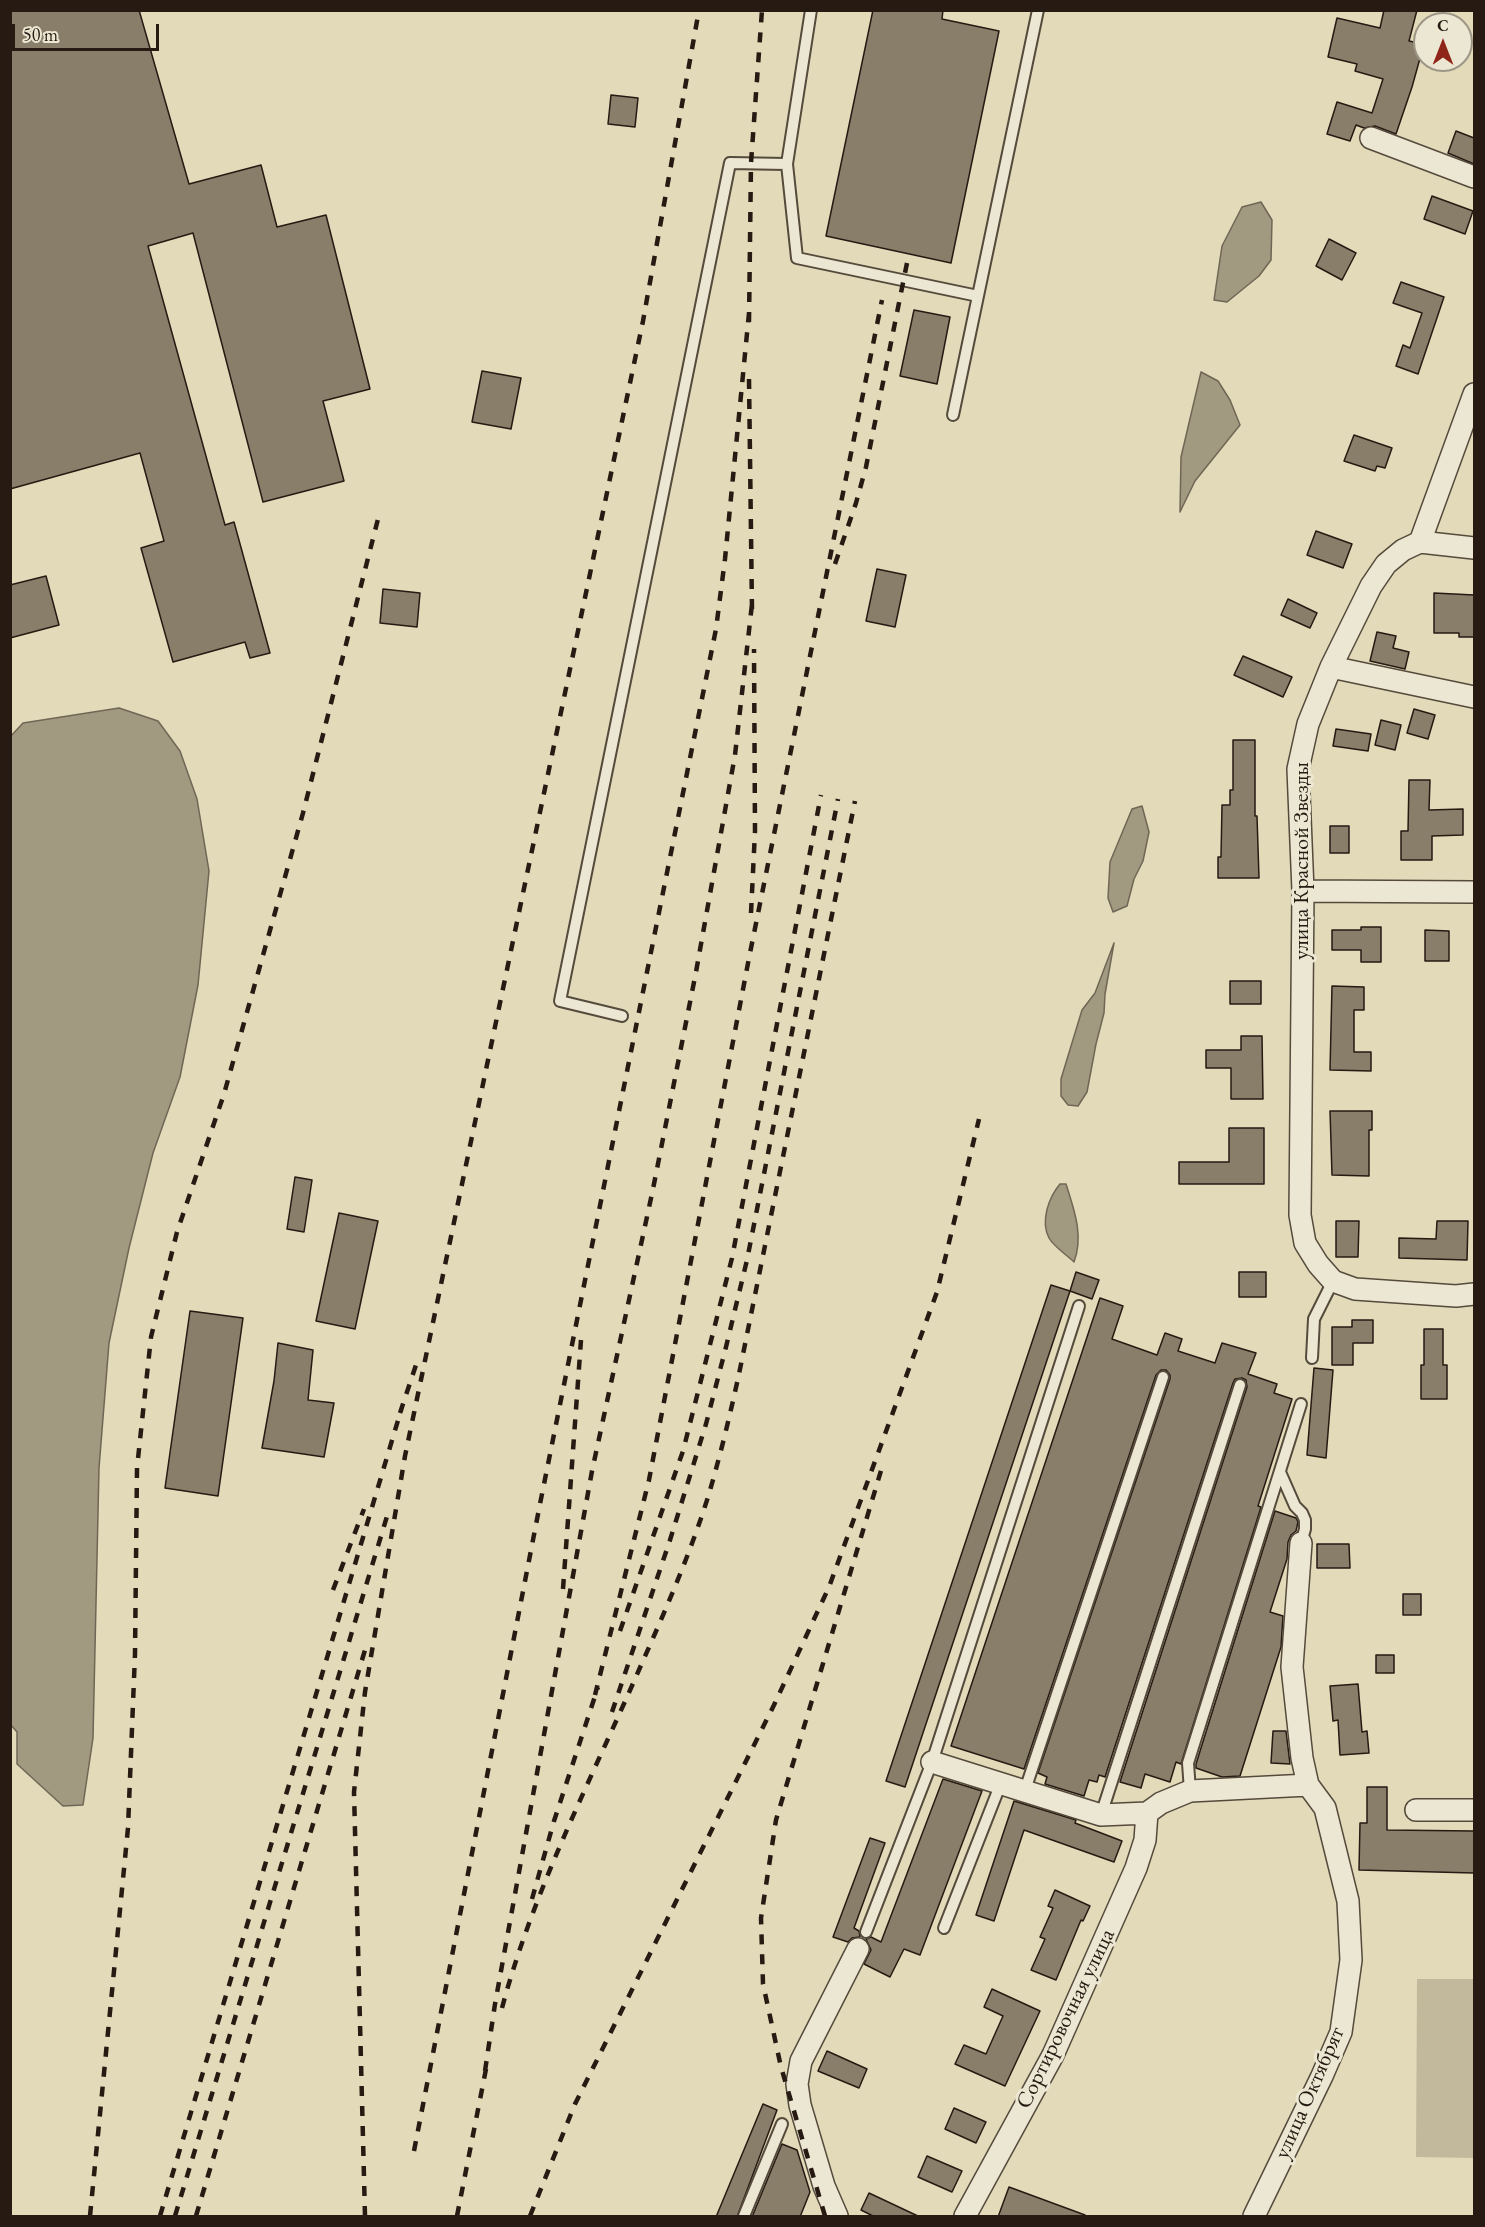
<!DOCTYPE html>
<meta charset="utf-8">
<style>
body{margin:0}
#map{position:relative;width:1485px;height:2227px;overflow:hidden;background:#e2dab9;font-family:"EB Garamond",serif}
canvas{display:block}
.frame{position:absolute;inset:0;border:12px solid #261a13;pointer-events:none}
.north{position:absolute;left:1413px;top:12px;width:60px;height:60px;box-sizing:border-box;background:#ece7d2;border:2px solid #9d9586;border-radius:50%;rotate:0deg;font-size:16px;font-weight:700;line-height:24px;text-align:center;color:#261a13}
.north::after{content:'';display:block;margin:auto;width:21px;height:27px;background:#8f2418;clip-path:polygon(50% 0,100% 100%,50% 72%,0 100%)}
.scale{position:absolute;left:12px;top:24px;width:147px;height:27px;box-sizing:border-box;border:3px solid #261a13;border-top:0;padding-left:8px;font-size:18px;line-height:21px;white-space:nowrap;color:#261a13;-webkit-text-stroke:4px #ece7d2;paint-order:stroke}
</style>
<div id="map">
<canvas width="1485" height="2227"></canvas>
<div class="frame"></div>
<div class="north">С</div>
<div class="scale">50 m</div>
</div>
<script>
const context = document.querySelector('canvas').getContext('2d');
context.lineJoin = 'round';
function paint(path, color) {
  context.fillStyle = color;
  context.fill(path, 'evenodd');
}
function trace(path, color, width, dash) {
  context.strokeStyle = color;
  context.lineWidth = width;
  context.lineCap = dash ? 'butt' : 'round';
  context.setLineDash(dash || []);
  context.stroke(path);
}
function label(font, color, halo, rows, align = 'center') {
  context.font = font + ' "EB Garamond",serif';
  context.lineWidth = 6;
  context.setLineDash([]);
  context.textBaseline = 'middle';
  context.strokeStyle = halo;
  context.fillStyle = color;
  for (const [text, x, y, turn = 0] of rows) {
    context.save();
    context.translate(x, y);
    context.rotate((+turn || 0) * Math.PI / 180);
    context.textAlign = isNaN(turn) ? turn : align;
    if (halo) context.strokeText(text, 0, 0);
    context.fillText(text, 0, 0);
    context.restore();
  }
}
paint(new Path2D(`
 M1417,1979H1474V2158L1416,2157Z`), '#c2b99d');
const water = new Path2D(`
 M1261,202L1272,220L1271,260L1259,276L1227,302L1214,300L1222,246L1242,207Z
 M1201,372L1218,381L1230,400L1240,425L1195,481L1180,512L1181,457Z
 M119,708L158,721L180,751L197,799L209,871L198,985L180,1077L153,1153L129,1248L109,1343L99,1468L93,1738L83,1805L63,1806L17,1764V1732L10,1724V737L23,723Z
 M1142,806L1149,832L1143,861L1134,879L1127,906L1113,912L1108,898L1110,862L1132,809Z
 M1114,943L1105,994L1104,1013L1096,1044L1087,1092L1078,1106L1068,1105L1061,1096V1079L1082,1010L1095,993Z
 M1060,1184H1066C1074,1210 1084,1235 1074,1262C1067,1255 1054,1247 1049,1238C1040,1221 1049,1197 1060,1184Z`);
paint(water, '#a29981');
trace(water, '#706655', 1.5);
const building = new Path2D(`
 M10,10H139L189,184L261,165L277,227L326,215L370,389L323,401L344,481L263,502L193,233L148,246L225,525L234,522L270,653L250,658L245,642L173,662L141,548L164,541L140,453L10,489Z
 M873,10H943L942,19L999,31L951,263L826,236Z
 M1384,10H1417L1409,41L1424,44L1412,87L1396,134L1375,126L1364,128L1356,125L1350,141L1327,134L1337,102L1372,113L1383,79L1355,71L1357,64L1328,57L1337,18L1380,28Z
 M611,95L638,98L635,127L608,124Z
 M1456,131L1474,138V164L1448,153Z
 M1432,196L1473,211L1465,234L1424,219Z
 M1329,239L1356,253L1342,280L1316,266Z
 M1401,282L1444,297L1418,374L1396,366L1403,345L1410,348L1422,313L1393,303Z
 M914,310L950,317L937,384L900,376Z
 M482,371L521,378L511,429L472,422Z
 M1354,435L1392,448L1385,468L1377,466L1375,471L1344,461Z
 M1316,531L1352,544L1343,568L1307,555Z
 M877,569L906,575L895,627L866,621Z
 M46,576L59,625L10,638V585Z
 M383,589L420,593L417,627L380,623Z
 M1434,593L1474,595V637H1459V633H1434Z
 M1288,599L1317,613L1310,628L1281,615Z
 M1377,632L1396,636L1393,648L1409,652L1405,669L1370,661Z
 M1243,656L1292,677L1283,697L1234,675Z
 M1414,709L1435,715L1428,739L1407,733Z
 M1381,720L1401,725L1395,750L1375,745Z
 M1336,729L1371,734L1368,751L1333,746Z
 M1233,740H1255V816H1257L1259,878H1218V857H1221L1222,805H1230V790H1233Z
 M1409,780H1430L1429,810L1463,809V835L1432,836V860H1401V831H1408Z
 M1330,826H1349V853H1330Z
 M1361,927H1381V962H1361V950H1332V930H1361Z
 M1425,930L1449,931V961H1425Z
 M1230,981H1261V1004H1230Z
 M1332,986L1364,987V1010H1354V1052H1371V1071L1330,1070Z
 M1241,1036H1262L1263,1099H1231V1068H1206V1050H1241Z
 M1330,1111H1372V1130H1369V1176L1332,1175Z
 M1229,1128H1264V1184H1179V1162H1229Z
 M295,1177L312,1180L304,1232L287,1229Z
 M339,1213L378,1221L355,1329L316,1321Z
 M1336,1221H1359L1358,1257H1336Z
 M1437,1221H1468L1467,1260L1399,1258V1238L1436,1239Z
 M1076,1272L1099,1280L1092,1299L1070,1291Z
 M1239,1272H1266V1297H1239Z
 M1051,1285L1070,1291L905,1787L886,1781Z
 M1100,1298L1123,1306L1112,1339L1157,1355L1165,1333L1182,1339L1178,1351L1215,1363L1222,1343L1256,1353L1248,1374L1277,1384L1274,1393L1292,1399L1258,1506L1261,1507L1181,1764L1176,1762L1170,1782L1145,1774L1141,1788L1120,1782L1247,1387L1246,1380L1242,1378L1235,1379L1233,1383L1105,1777L1099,1775L1097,1782L1089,1780L1084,1796L1045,1784L1047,1777L1038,1773L1170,1379V1375L1166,1370H1161L1156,1375L1024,1769L951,1746Z
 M190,1311L243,1318L218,1496L165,1488Z
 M1352,1320H1373V1343H1353V1365H1332V1327H1352Z
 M1424,1329H1443V1365H1447V1399H1421V1365H1424Z
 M278,1343L313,1350L308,1400L334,1403L324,1457L262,1448L274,1381Z
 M1314,1368L1333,1370L1326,1458L1307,1455Z
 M1275,1511L1296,1518L1298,1522L1296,1531L1291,1535L1288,1542L1287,1559L1270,1612L1283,1616L1281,1647L1240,1776L1222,1777L1196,1768V1764Z
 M1317,1544H1349L1350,1568H1317Z
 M1403,1594H1421V1615H1403Z
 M1376,1655H1394V1673H1376Z
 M1358,1684L1362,1732L1367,1731L1369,1753L1340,1755L1338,1720L1333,1721L1330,1686Z
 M1273,1731H1286L1290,1764L1271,1763Z
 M943,1779L982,1791L920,1955L904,1949L890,1977L864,1964L871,1950L866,1939L871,1937L881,1942Z
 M1367,1787H1387V1830L1474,1831V1873L1359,1870L1360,1823H1367Z
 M1014,1801L1076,1820L1075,1823L1122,1841L1114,1862L1024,1830L994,1921L976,1915Z
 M870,1838L885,1843L854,1928L859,1931L860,1937L852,1938L848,1942L833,1937Z
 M1055,1890L1090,1906L1083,1921L1081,1920L1056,1980L1031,1970L1045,1939L1040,1937L1053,1908L1048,1906Z
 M992,1989L1040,2011L1005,2086L955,2064L964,2045L986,2054L1003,2016L984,2007Z
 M827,2051L867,2069L859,2088L818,2071Z
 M763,2104L777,2110L737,2217H716Z
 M954,2108L986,2122L976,2143L945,2129Z
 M782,2144L797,2150L810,2192L800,2217H752Z
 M927,2156L962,2171L952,2192L918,2177Z
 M1009,2187L1085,2215L1084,2217H998Z
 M869,2193L920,2217H875L861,2210Z`);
paint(building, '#887e69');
trace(building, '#261a13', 1.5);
const lane = new Path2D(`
 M811,10L787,164L797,258L978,296
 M953,415L1038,10
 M622,1016L560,1001L730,163L787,164
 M1312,1358L1314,1319L1333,1281
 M1280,1472L1295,1506L1302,1513L1305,1520V1529L1301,1543
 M1025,1790L1163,1377
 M1190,1791L1188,1763L1301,1404
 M1101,1815L1240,1385
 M944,1928L1001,1783
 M866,1932L932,1762L1079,1306
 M744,2216L782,2124`);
const street = new Path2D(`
 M1371,138L1474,177
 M1474,394L1420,542L1403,550L1386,564L1371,586L1331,667L1308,724L1298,769L1303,891L1300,1215L1305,1243L1318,1264L1333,1281L1355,1289L1456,1296L1474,1294
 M1420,542L1474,548
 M1331,667L1474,697
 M1303,891L1474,892
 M932,1762L1101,1815L1147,1813L1161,1803L1190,1791L1308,1785
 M1416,1810H1474
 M837,2216L824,2186L800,2105L797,2084L801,2061L858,1949
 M965,2216L1053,2055L1136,1868L1145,1840L1147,1813
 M1254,2216L1322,2076L1341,2032L1351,1960L1348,1901L1325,1808L1308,1785L1302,1758L1292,1667L1301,1543`);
trace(lane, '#554a3c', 14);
trace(street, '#554a3c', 24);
trace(lane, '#ece7d2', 10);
trace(street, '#ece7d2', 21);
trace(new Path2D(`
 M749,322L751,163L762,10
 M749,379L752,610
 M835,564L856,503L866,467L908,258
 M751,913L755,831L754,649
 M400,1413L417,1362
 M563,1589L581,1340
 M333,1590L364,1509
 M620,1631L683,1451L732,1258L821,795
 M595,1695L649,1480L749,958L882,300
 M612,1712L670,1540L706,1424L726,1347L747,1260L838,799
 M532,1899L554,1821L598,1687
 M502,2008C534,1888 593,1776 642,1663C666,1609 690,1554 708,1497C720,1457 730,1415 739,1374L855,801
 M485,2071L495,2004L592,1471L653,1189L696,972L735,755L752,604
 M414,2151L540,1504L716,629L725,559L749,313
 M90,2216L128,1828L135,1654L137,1468L151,1337L177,1232L224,1094L303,813L378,519
 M160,2216L402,1407
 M175,2216L388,1513
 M196,2216L365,1650
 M365,2216L354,1792L365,1692L405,1456L643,321L699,10
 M457,2216L487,2064
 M530,2216L575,2104L774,1705L829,1587L937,1292L979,1119
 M825,2216L781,2067L763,1984L761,1918L776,1820L883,1464`), '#261a13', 4.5, [10, 10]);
label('22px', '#261a13', '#ece7d2', [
 ["улица Красной Звезды",1302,861,-90],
 ["Сортировочная улица",1066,2019,-64],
 ["улица Октябрят",1310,2093,-66]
]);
</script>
